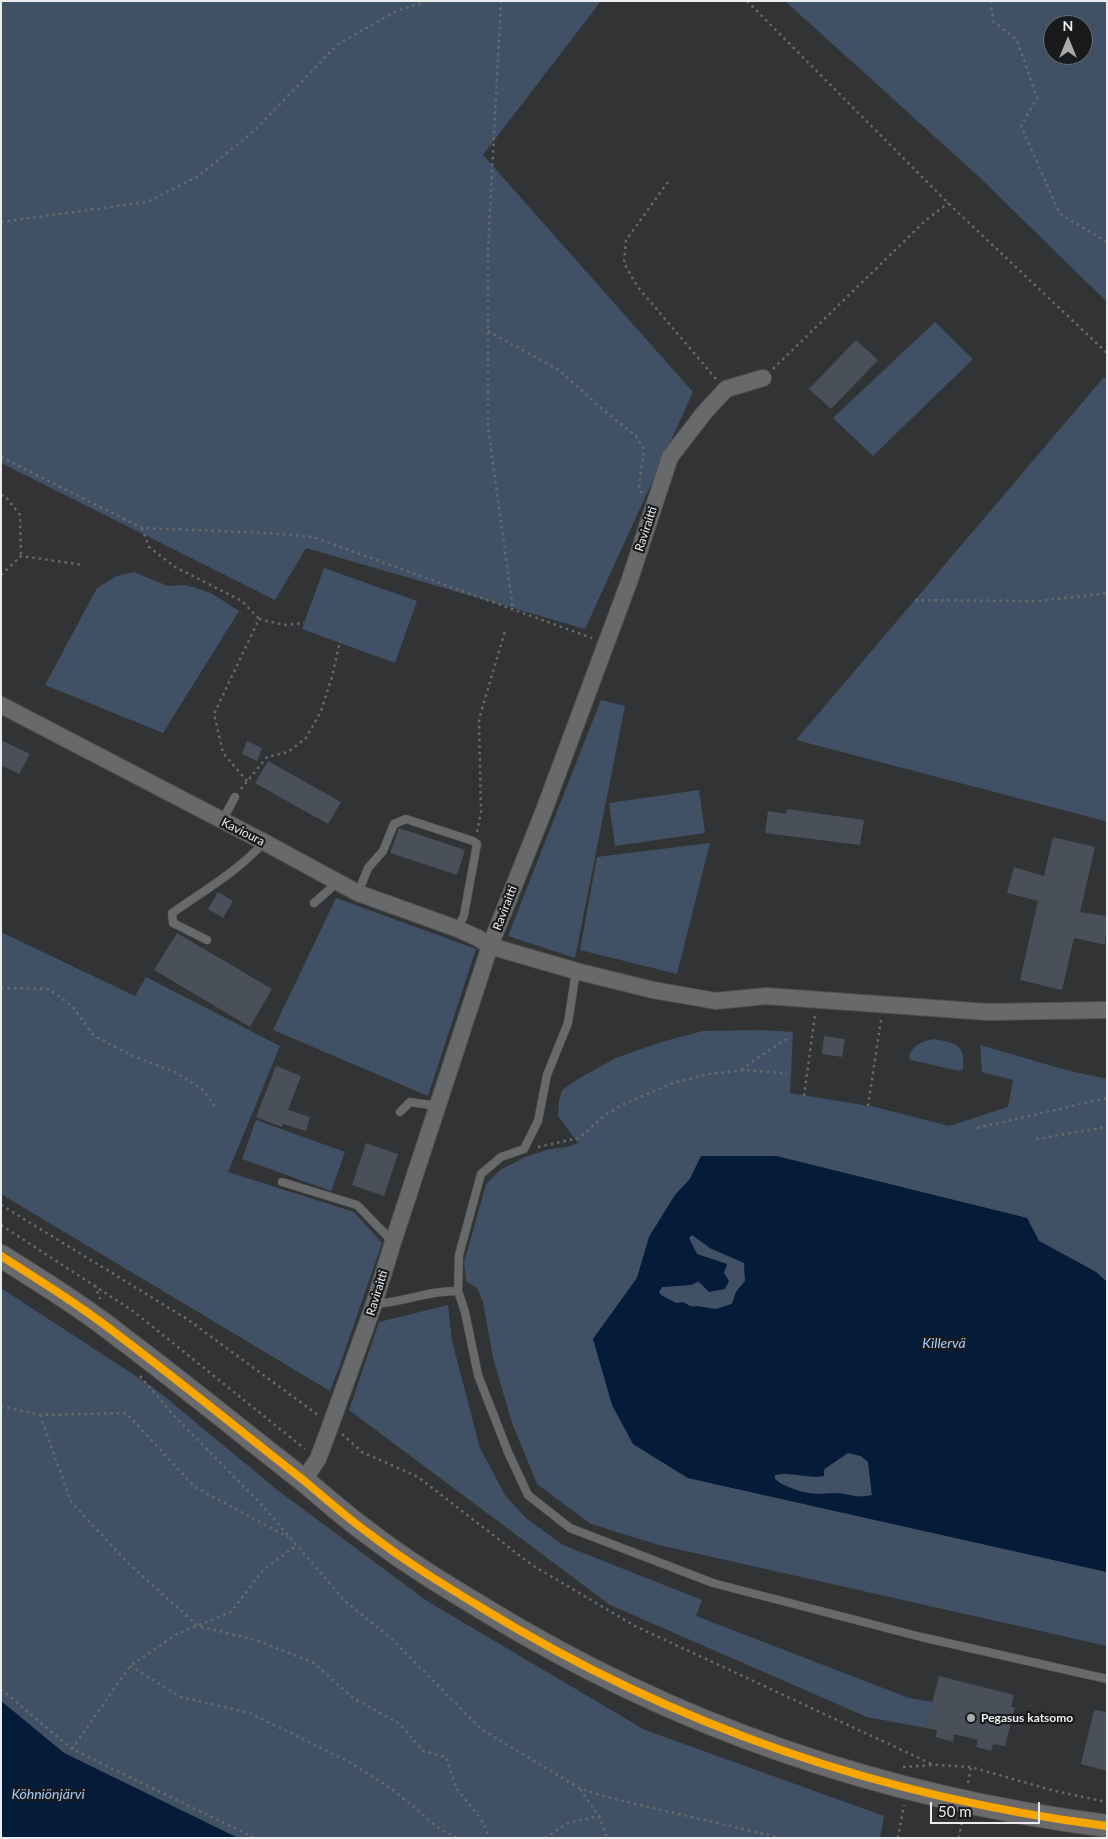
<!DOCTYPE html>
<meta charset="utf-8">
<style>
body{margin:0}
#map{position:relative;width:1108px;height:1839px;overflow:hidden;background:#313335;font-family:Lato,sans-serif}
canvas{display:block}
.frame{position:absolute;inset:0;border:2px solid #eaeced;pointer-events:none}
.north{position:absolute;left:1043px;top:15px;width:50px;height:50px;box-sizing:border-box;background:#191a1c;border:1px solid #6d6e70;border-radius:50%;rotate:0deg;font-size:14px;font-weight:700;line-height:20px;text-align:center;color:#eaeced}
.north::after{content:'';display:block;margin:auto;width:18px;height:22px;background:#a9abad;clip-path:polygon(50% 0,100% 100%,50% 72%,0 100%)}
.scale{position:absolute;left:930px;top:1802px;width:110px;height:22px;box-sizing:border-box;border:2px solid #eaeced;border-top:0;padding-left:6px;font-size:15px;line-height:18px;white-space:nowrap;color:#eaeced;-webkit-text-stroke:4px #191a1c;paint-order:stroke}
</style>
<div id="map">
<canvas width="1108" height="1839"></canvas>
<div class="frame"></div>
<div class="north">N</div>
<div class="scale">50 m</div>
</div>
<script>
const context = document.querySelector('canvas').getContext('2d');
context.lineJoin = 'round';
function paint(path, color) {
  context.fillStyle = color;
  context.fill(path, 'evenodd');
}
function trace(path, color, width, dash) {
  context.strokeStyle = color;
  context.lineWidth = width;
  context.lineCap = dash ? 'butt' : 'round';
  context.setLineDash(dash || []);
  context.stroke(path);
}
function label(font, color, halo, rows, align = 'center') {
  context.font = font + ' Lato,sans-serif';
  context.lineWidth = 4.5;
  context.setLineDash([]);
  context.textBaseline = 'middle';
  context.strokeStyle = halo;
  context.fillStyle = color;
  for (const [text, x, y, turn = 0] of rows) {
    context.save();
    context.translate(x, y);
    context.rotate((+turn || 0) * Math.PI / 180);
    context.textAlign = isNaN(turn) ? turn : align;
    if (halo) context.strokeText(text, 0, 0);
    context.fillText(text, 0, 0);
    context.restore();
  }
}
paint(new Path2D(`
 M1,1H601L483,155L693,392L585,629L306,548L275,600L1,463Z
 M785,1H1107V302L977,175ZM1053,25H1083V55H1053Z
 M935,322L973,359L873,456L833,418Z
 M1104,377L1107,380V823L1105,821L796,740Z
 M324,568L417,601L395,663L302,629Z
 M134,572L168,586L186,585L211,593L239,611L163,733L45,685L97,588L117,576Z
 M601,700L625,706L575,958L508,936Z
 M699,790L705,833L615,846L609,803Z
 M710,843L677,974L580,950L597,857Z
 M336,898L476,949L428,1096L273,1030Z
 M1,932L135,996L146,977L280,1046L228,1172L354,1212L382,1243L340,1365L330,1391L1,1194Z
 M761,1030L793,1032L790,1093L875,1107L949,1126L1008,1107L1013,1080L982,1072L980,1045L1066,1070L1107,1079V1282L1096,1272L1039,1241L1027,1218L776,1156H701L690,1179L675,1195L649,1237L637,1278L593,1339L633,1444L688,1478L1107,1572V1646L659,1545L591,1524L537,1484L512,1423L493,1358L483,1302L477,1288L466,1281L464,1263L486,1184L500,1170L525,1157L550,1149L568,1147L578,1143L558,1116L559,1101L562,1090L578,1079L616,1058L661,1042L703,1031Z
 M934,1039C957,1043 965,1044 963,1069L959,1071L911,1060L909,1056C913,1045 922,1041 934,1039Z
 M256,1120L345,1152L331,1191L242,1159Z
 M692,1234L710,1248L744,1263L745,1281L736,1292L732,1304C727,1305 722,1308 717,1309C712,1310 706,1308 701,1307C687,1305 668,1305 658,1292L662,1287L691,1285L724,1273L727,1264L697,1254L689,1238Z
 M1,1288L154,1388L280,1492L427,1601L645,1730L884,1816L880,1838H238L64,1753L1,1701Z
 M448,1305L452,1341L480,1448L505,1495L527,1519L563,1545L702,1600L696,1616L909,1698L933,1702L926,1728L867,1717L610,1605L349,1410L379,1322Z
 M847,1453L861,1456L868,1462L872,1495L858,1498L834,1493L820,1494L805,1493L780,1483L775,1479V1475L784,1474L818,1477L824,1470Z`), '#405165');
paint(new Path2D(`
 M701,1156H776L1027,1218L1039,1241L1096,1272L1107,1282V1572L688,1478L633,1444L612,1405L593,1339L637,1278L649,1237L675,1195L690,1179ZM692,1235L710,1248L744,1263L745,1281L736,1292L732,1304L716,1309L697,1306L692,1307L683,1302L676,1303L661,1295L659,1292L662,1287L691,1285L698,1281L709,1292L725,1289L729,1281L724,1273L727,1264L697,1254L689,1238ZM848,1453L861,1456L868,1462L872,1495C854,1499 850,1493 834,1493C829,1493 823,1494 818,1494C804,1493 785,1489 775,1479V1475C791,1471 808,1479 824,1476V1469Z
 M1,1701L64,1753L238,1838H1Z`), '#041c3a');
paint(new Path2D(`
 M856,340L878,360L831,409L809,389Z
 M1,740L30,754L19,774L1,765Z
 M247,741L262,748L257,761L242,754Z
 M268,761L341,802L328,824L255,783Z
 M787,809L864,820L860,845L765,833L768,811L786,814Z
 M399,828L465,850L457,875L390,853Z
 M1053,837L1095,847L1080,912L1107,916L1105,945L1074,938L1062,990L1020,980L1038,901L1007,893L1014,867L1044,876Z
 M218,892L233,901L223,918L208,909Z
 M177,933L272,989L250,1027L154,970Z
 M824,1036L845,1039L842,1057L822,1054Z
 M276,1066L301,1076L288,1110L310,1117L306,1131L283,1124L282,1127L256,1117Z
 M366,1143L398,1154L384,1196L352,1185Z
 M939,1676L1014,1695L1011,1707H1015L1005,1746L993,1744L991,1751L976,1747L978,1740L954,1734L953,1742L936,1737L937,1730L926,1728Z
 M1094,1710L1107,1712V1771L1081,1764Z`), '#495059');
const lane = new Path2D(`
 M222,821L235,797
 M358,893L368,868L383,851L394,824L406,819L473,841L477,844L464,915L458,929
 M314,903L330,889L335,882
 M207,940L173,923L172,913C202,892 240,870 264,842
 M576,971L568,1023L547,1075L538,1121L524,1149L501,1157L481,1174L459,1255L458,1291L465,1312L478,1375L508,1452L528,1495L570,1528L713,1583L921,1637L1107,1679
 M400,1112L410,1102L437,1106
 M282,1182L357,1205L393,1242
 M374,1304C403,1303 429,1290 458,1291`);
const street = new Path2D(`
 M1,705L264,842L358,893L458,929L478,938L490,946L576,971L653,990L716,1001L766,996L988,1012L1107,1010
 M303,1481L318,1459L331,1424L374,1304L393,1242L490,946L543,813L629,582L670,457L704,413L726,389L763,378`);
const secondary = new Path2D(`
 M1,1256C42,1282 84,1308 122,1338C183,1384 242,1432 302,1479C325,1498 347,1518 371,1535C406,1562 444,1585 482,1608C676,1727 882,1797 1107,1826`);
trace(lane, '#4f5152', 9);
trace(street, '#4f5152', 18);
trace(secondary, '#4f5152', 24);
trace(new Path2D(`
 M501,1L488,249V427L513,610
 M747,1L948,203L1107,353
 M990,1L994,22L1017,40L1037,98L1021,126L1060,214L1107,242
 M668,182L626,240L624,263L637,286L716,379
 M1,222L147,202L197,177L253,132L337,45L396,11L427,1
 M488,331L559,370L601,408L636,436L644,449L639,486L642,494
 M773,369L925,221L948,203
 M1,457L142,528L268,533L313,537L592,638
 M1,495L5,496L20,515L21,556
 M142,528L149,547L175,567L242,601L259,619
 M1,575L21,556L84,565
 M915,600L1038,601L1107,593
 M247,781L223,753L214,714L259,619L284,625L304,623
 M241,789L267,757L288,752L306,738L321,711L332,677L340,641
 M477,832L481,812L479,719L505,631
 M1,988L49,989L72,1006L94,1036L133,1056L175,1072L202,1089L216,1108
 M742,1070L750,1063L788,1038
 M804,1096L815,1015
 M868,1106L881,1020
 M977,1128L1107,1098
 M1036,1139L1107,1127
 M538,1147L579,1138L605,1115L624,1104L673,1083L709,1074L742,1070L787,1073
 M1,1205L187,1319L318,1415
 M1,1225L133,1311L305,1449
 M95,1285L100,1299
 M140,1376L175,1417L261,1504L345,1601L393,1640L481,1729L579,1788L606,1797L781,1838
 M1,1406L40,1415L126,1413L195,1487L288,1537
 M40,1415L71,1502L128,1563L198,1626L259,1641L314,1663L353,1698L400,1724L423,1751L446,1757L456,1788L481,1819L490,1838
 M342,1434L362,1452L418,1477L532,1565L635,1626L934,1765
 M130,1666L181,1697L250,1713L351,1763L392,1789L441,1830L458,1838
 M1,1689L72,1749L255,1838
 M72,1749L130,1666L177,1634L231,1612L264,1569L296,1546
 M903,1767L936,1765L971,1767L1055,1791L1107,1802
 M968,1783L971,1767
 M580,1789L599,1816L607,1838
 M545,1838L568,1823L599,1816
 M898,1838L904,1805
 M959,1838L962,1819`), '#68696b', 2.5, [2.5, 4]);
trace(lane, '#68696a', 8);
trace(street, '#68696a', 16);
trace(secondary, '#6a6a6c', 22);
trace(new Path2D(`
 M1,1256C42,1282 84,1308 122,1338C183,1384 242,1432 302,1479C325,1498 347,1518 371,1535C406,1562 444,1585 482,1608C676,1727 882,1797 1107,1826`), '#f7a600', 8);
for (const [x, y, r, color] of [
 [971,1718,5,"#a9abad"]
]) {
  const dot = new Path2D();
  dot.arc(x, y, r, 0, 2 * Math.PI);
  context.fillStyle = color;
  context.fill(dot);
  trace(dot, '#191a1c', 2);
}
label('12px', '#eaeced', '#191a1c', [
 ["Raviraitti",646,529,-72],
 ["Kavioura",243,832,27],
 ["Raviraitti",505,908,-69],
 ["Raviraitti",377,1293,-73]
]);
label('bold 12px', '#eaeced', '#191a1c', [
 ["Pegasus katsomo",981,1718]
], 'left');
label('italic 14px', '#a2ccfd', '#191a1c', [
 ["Killervä",944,1343],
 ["Köhniönjärvi",48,1794]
]);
</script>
